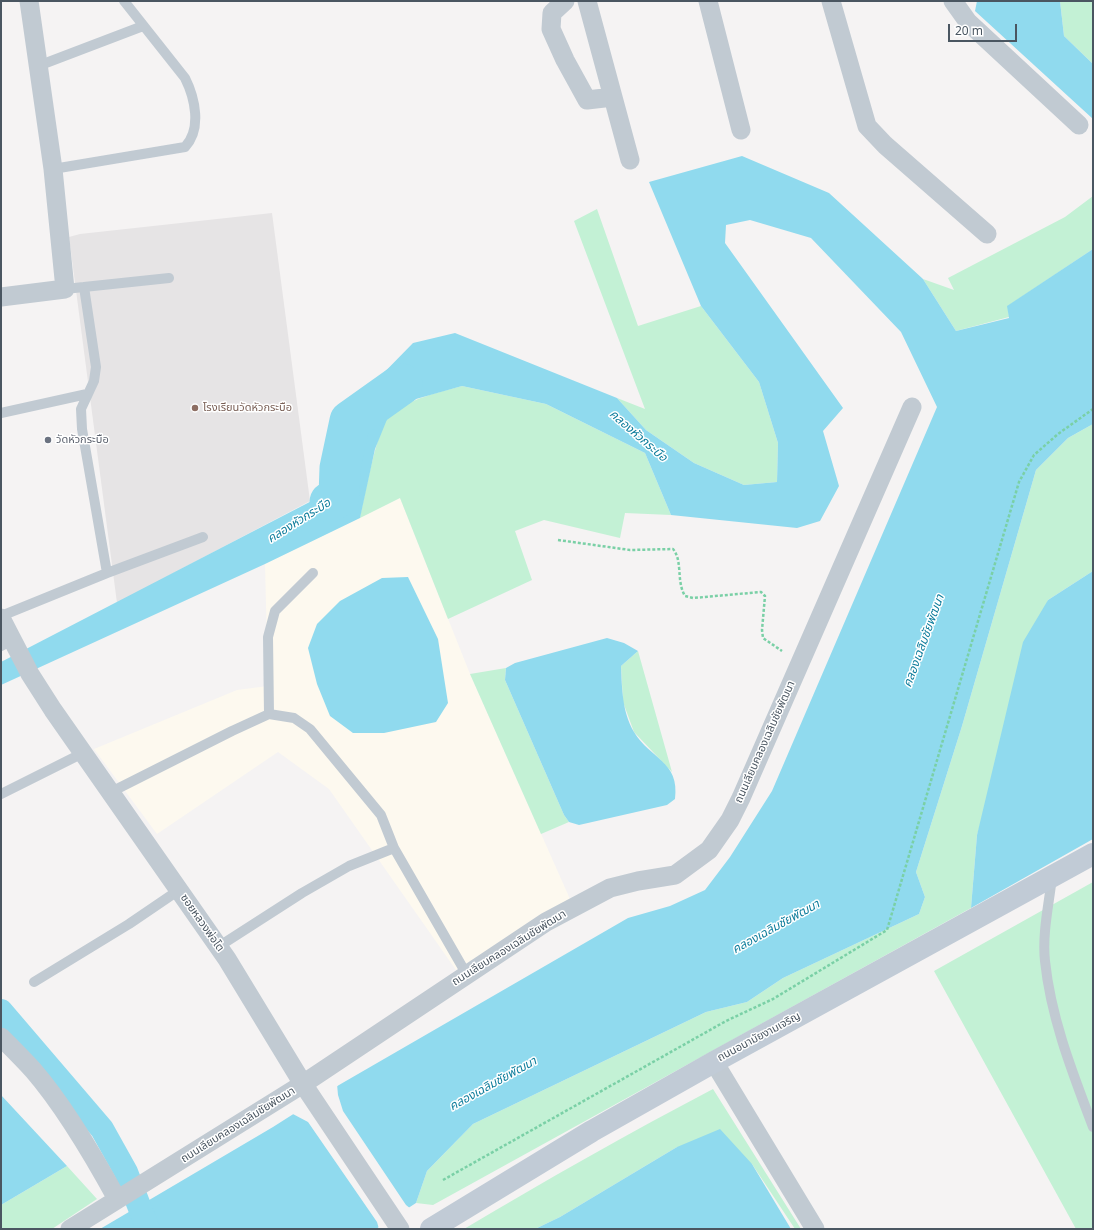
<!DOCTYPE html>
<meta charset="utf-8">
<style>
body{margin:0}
#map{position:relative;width:1094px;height:1230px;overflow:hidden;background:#f5f3f3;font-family:"Noto Sans",sans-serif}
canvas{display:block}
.frame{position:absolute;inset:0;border:2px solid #4a5661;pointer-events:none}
.scale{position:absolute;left:948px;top:24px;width:69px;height:18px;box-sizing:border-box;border:2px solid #4a5661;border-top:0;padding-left:5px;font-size:12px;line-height:14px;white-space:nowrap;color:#4a5661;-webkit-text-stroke:3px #fff;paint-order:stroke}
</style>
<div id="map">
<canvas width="1094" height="1230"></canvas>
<div class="frame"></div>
<div class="scale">20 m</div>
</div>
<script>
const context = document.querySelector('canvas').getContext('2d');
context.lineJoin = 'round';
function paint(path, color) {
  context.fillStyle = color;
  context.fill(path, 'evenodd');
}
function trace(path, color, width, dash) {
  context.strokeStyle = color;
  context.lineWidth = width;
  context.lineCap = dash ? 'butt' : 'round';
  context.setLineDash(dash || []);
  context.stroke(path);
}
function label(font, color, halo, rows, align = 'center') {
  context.font = font + ' "Noto Sans","Noto Sans Thai",sans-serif';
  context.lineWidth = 3;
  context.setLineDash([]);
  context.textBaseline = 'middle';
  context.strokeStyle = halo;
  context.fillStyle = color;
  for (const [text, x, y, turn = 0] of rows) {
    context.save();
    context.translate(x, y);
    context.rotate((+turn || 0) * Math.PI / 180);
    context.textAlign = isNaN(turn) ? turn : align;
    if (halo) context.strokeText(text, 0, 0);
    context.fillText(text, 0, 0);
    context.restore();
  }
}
paint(new Path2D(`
 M400,498L470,674L570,899L456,970L329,789L278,752L157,834L94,749L237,690L268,686L265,564Z`), '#fdf9ef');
paint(new Path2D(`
 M272,213L310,501L117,603L69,237L80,234Z`), '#e6e4e5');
paint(new Path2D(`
 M1060,1H1093V64L1064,36Z
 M1093,196V249L1008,306L1009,317L956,331L923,279L954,290L948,278L1065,217Z
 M597,209L638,326L701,306L759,382L778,443L777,482L744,485L694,463L646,430L617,398L645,409L574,221Z
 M462,386L546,404L645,453L671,515L625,513L620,538L544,520L515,531L532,580L448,619L400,498L360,518C364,499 378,425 389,416C410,398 437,393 462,386Z
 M1093,424V571L1048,600L977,835L971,908L433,1205L416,1203L427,1171L473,1124L706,1012L747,1002L783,978L919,914L925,897L916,872L962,726L1036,470L1068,438Z
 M638,651L672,772L634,732L623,702L621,666Z
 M506,668L505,680L564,815L569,822L541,834L470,674Z
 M1093,882V1229H1076L934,971Z
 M713,1089L801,1229H795L752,1164L677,1147L560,1217L535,1229H464C546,1180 629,1133 713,1089Z
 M67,1166L97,1199L52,1229H1V1205Z`), '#c3f1d5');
paint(new Path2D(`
 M977,1H1060L1064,36L1093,64V119L975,11Z
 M742,156L829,193L923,279L956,331L1009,318L1007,306L1093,249V424L1068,438L1036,470L962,726L916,872L925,897L919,914L783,978L747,1002L706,1012L473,1124L427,1171L416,1203L376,1229H100L273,1127L339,1085L628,918L670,906L705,890L730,857L772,791L937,407L901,332L811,238L750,220L726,225L725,243L843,408L823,431L839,486L820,521L797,528L671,515L645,453L546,404L462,386L416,399L388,417L375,449L360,518L265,564L1,685V662L329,492L366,391L413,343L455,333L617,398L646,430L694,463L744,485L777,482L778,443L759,382L701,306L649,182Z
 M1093,571V839L971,908L977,835L1023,642L1048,600Z
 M408,577L438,639L448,703L436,722L384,733H353L330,716L317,684L308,648L317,624L340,601L382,578Z
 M607,638L624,643L638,651L621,666C622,688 622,712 634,732C650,759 680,761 675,799L667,805L579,825L569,822L564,815L505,680L506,668L515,663Z
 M1,1095L67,1166L1,1205Z
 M720,1129L752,1164L791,1229H535L560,1217L677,1147Z`), '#90daee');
paint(new Path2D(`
 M337,1084L338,1095L343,1111L406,1205L411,1209L379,1229L377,1222L308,1122L291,1113Z`), '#f5f3f3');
trace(new Path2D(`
 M1,1011L102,1129L126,1172L148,1229`), '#90daee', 24);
trace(new Path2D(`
 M330,502L339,496L340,468L350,421L402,384`), '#90daee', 41);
trace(new Path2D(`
 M558,540L630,550L673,549C683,561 676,581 685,596L693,598L761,592L765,596L762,630L763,638L782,651
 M443,1180L726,1021L773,999L887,930L1019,482L1034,455L1058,434L1093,409`), '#7ad0a6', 2.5, [3, 2]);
trace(new Path2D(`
 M38,66L143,26
 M53,169L185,147C202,129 195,98 185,78L124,1
 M65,289L169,278
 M1,413L87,394
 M107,573L203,537
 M1,616L107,573L82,429L81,409L94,381L96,367L84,287
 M1,646L12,640
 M269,714L268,637L275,611L313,573
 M111,792L232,731L269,714L294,718L310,729L381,815L394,848L467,975
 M1,794L83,753
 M1052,877C1049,904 1042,934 1045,961C1051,1019 1073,1074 1093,1127
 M218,947L302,893L349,866L394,848
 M34,982L129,924L179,890`), '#c1cad2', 10);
trace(new Path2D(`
 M565,1L552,13L551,29L565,60L587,100L613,97
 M587,1L630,160
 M708,1L741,130
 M831,1L867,126L885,145L987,234
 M953,1L968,22L1079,125
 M1,297L65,289L53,169L29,1
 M1,618L30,674L53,710L227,959L303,1084L400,1229
 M1,1037C12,1048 23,1059 33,1070C65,1107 93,1155 117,1199
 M714,1062L815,1229
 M70,1229L303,1084L546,922L610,888L638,881L675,875L709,850L730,820L741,798L912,407`), '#c1cad2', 19);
trace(new Path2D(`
 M431,1229L592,1131L714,1062L1093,854`), '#c1cbd6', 22);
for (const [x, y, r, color] of [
 [195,408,4,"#8d6e63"],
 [48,440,4,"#6b7280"]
]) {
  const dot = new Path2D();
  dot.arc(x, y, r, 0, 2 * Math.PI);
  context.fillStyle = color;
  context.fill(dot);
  trace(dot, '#fff', 1.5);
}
label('11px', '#785e54', '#fff', [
 ["โรงเรียนวัดหัวกระบือ",203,408]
], 'left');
label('11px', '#5b616d', '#fff', [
 ["วัดหัวกระบือ",56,440]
], 'left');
label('11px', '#4a5661', '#fff', [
 ["ถนนเลียบคลองเฉลิมชัยพัฒนา",765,742,-66],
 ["ซอยหลวงพ่อโต",202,923,55],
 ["ถนนเลียบคลองเฉลิมชัยพัฒนา",509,948,-32],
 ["ถนนอนามัยงามเจริญ",759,1037,-28],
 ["ถนนเลียบคลองเฉลิมชัยพัฒนา",238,1125,-32]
]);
label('italic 12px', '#0c7c9b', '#fff', [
 ["คลองหัวกระบือ",638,436,41],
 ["คลองหัวกระบือ",299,521,-32],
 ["คลองเฉลิมชัยพัฒนา",924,641,-70],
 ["คลองเฉลิมชัยพัฒนา",776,927,-29],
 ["คลองเฉลิมชัยพัฒนา",493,1084,-29]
]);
</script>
